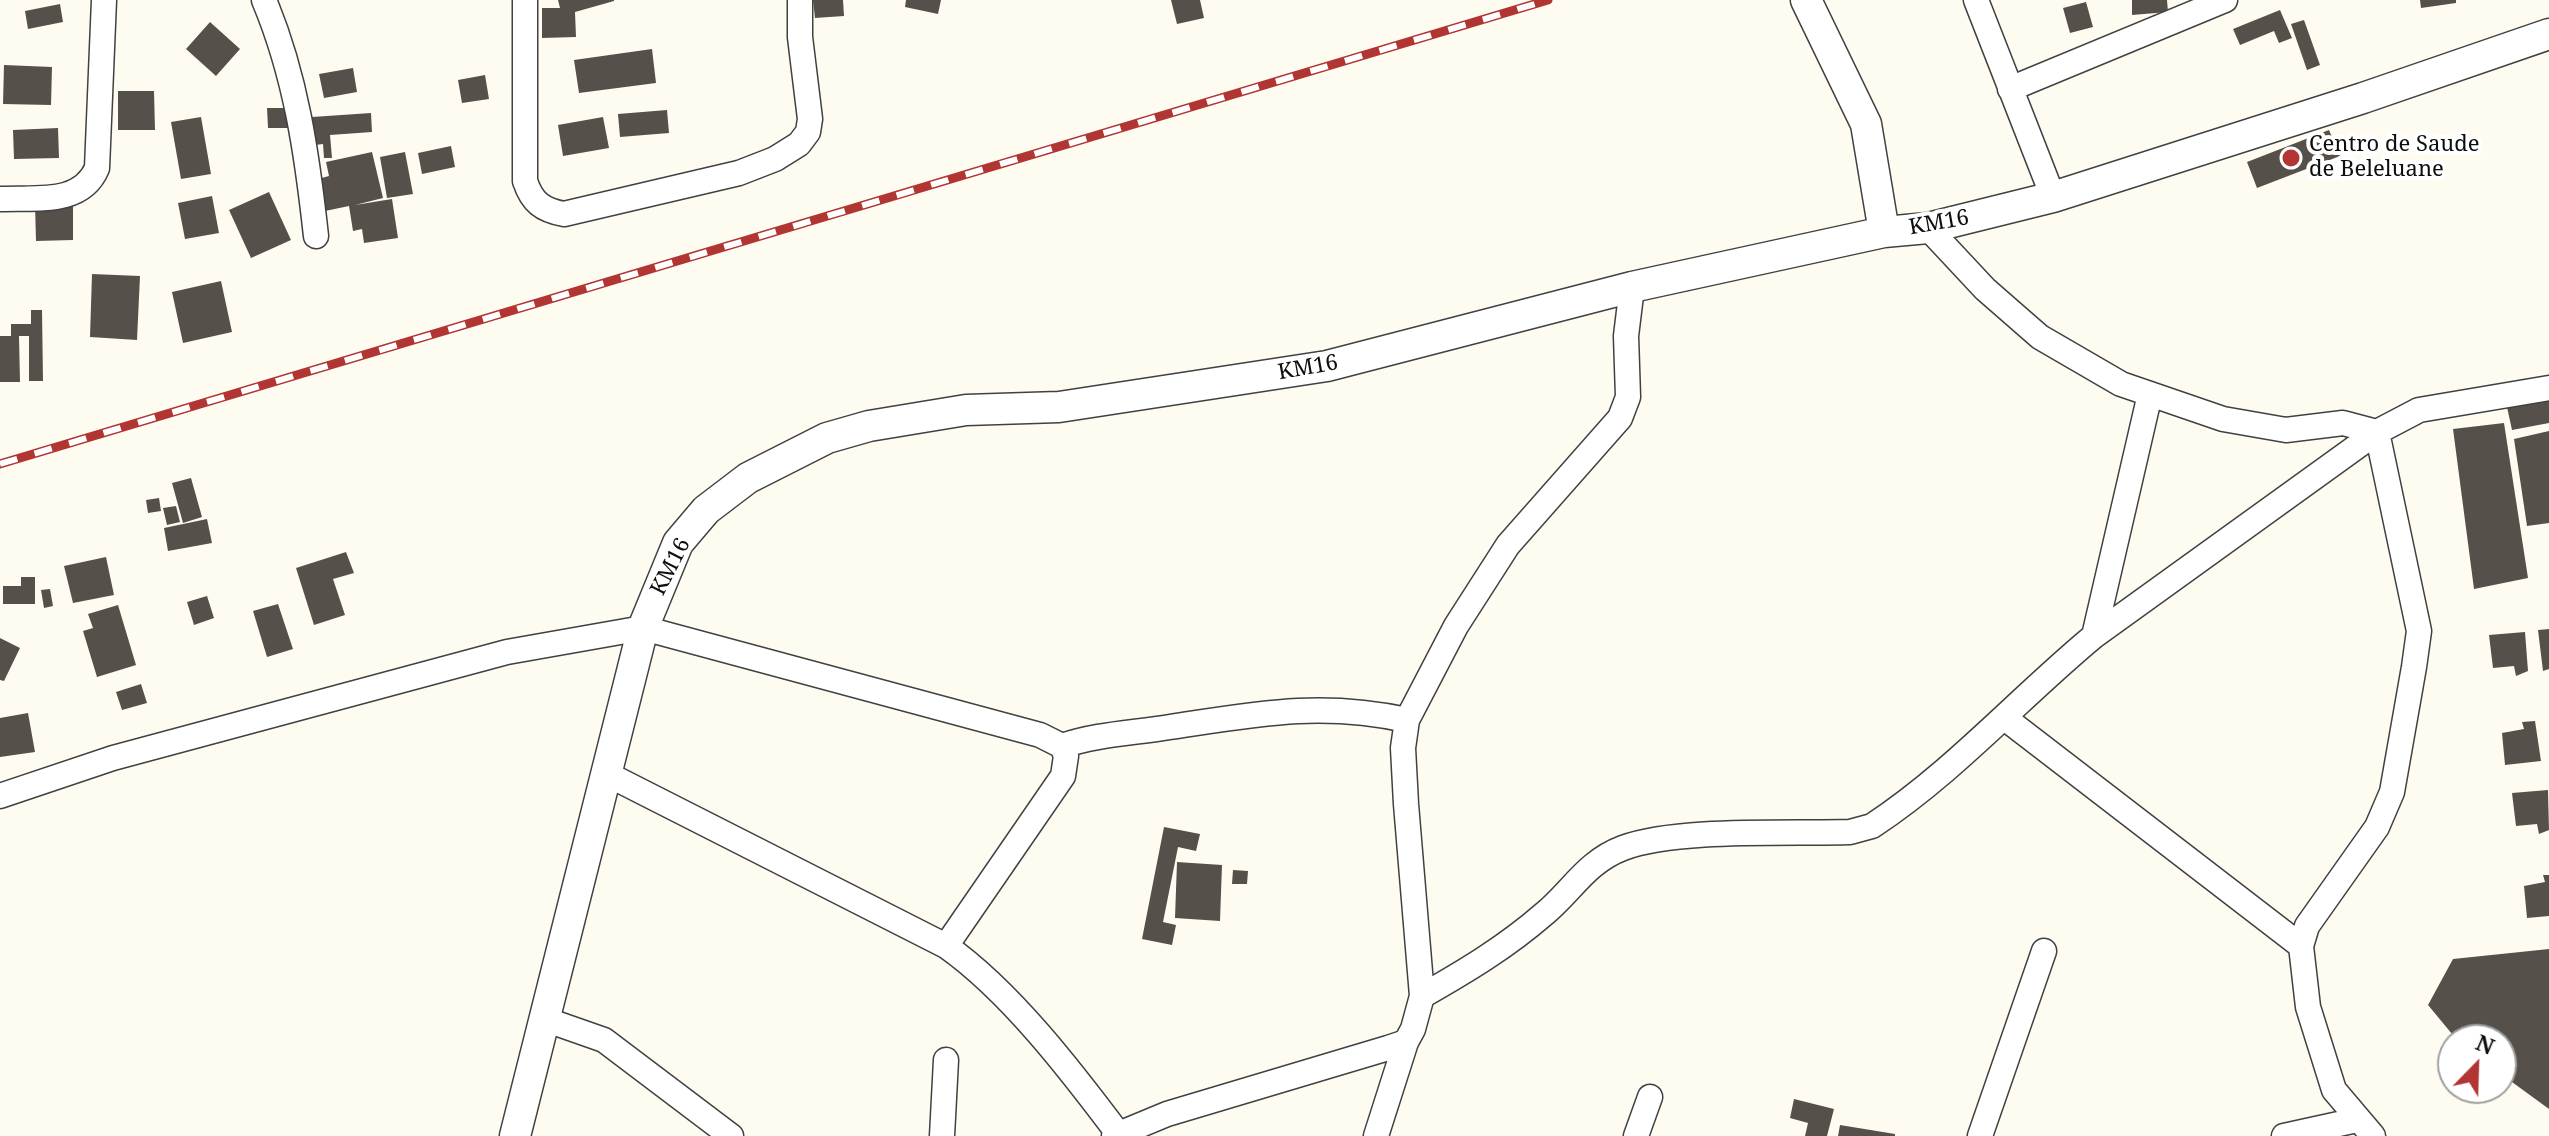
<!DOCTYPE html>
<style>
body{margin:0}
#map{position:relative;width:2549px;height:1136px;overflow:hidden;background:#fefcf1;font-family:"Noto Serif",serif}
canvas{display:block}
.north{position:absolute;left:2437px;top:1024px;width:80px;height:80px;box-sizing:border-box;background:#fff;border:2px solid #9f9f9f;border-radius:50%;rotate:23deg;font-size:22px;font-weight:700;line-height:32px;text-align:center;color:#0e0e0e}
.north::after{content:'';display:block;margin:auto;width:28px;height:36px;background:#b13533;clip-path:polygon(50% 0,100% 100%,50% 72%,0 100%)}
</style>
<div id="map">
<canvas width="2549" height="1136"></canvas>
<div class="north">N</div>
</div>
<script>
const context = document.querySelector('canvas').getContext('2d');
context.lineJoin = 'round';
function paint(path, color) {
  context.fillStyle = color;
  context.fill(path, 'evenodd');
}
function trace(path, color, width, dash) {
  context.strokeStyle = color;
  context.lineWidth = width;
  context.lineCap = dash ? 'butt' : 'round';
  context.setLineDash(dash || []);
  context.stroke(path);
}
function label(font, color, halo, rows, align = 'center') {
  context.font = font + ' "Noto Serif",serif';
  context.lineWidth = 8;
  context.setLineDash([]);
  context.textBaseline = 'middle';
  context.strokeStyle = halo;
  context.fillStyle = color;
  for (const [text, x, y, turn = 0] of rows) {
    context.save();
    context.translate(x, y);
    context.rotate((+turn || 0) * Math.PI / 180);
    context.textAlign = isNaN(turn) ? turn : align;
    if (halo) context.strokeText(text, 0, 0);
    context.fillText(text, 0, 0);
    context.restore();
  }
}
paint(new Path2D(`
 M558,0H614V1L575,12L576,37L542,38V8H560Z
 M813,0H843L844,16L815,18Z
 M906,0H941L938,14L905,7Z
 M1171,0H1200L1204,18L1177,24Z
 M2132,0H2167L2168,12L2132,15Z
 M2420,0H2456V3L2421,8Z
 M2086,2L2093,27L2070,33L2063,8Z
 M60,4L63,22L28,29L25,11Z
 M2280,10L2292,38L2279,43L2274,31L2240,45L2233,29Z
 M2304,20L2320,65L2307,70L2291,24Z
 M210,22L240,49L216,76L186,49Z
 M652,49L656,83L579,93L574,60Z
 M4,65L52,67L51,105L3,104Z
 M353,68L357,92L324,98L319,74Z
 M485,75L489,99L462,103L458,80Z
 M118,91H154L155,130H118Z
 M267,108H294L295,128H268Z
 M667,110L669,133L620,137L618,114Z
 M371,113L372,132L330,135L332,158H324L323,144L315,145L312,117Z
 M201,117L211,174L181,179L171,122Z
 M603,117L609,148L563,156L558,125Z
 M58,128L59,158L14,159L13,130Z
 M2329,130L2340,156L2257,188L2247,162Z
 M451,146L455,167L422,174L418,153Z
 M372,152L383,198L355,205L392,199L398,238L364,243L362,229L353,231L349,206L325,211L318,179L329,176L326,162Z
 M405,152L413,194L387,198L380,157Z
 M269,192L291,240L251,258L229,210Z
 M212,196L219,233L185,239L178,203Z
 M35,204H73V240L36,241Z
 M92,274L140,276L137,340L90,337Z
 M221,281L232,332L183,343L172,292Z
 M31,310H42L43,381H29V336H19L20,382H0V336H11V324H31Z
 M2549,400V423L2512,430L2507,407Z
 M2504,423L2528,578L2474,589L2453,429Z
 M2549,431V523L2527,526L2514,439Z
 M191,478L202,517L183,523L172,483Z
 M159,498L161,511L148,513L146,500Z
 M176,506L180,522L167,525L163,508Z
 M207,519L212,543L168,551L164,528Z
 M346,552L354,573L333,579L345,615L314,625L296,568Z
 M106,557L114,595L73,603L64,566Z
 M21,577H35V604H3V586H21Z
 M50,589L53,606L44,608L41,590Z
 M207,596L214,618L194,625L187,602Z
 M278,604L293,649L267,657L253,611Z
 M118,605L136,665L97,677L83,631L93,628L88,614Z
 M2549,629V669L2543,671L2538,630Z
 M2525,632L2528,671L2516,676L2514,666L2493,668L2489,635Z
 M0,638L20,648L4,681L0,680Z
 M141,684L147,703L122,710L116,692Z
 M28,713L35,752L0,757V718Z
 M2535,721L2541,761L2505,765L2502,733L2524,729L2522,722Z
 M2548,790L2549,830L2539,834L2537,824L2516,826L2512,793Z
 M1164,827L1200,834L1196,851L1178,847L1163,922L1176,925L1172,945L1142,939Z
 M1177,862L1222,865L1220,921L1175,918Z
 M1233,870L1248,871L1247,884H1232Z
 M2543,875H2549V916L2527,918L2524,886L2545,882Z
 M2549,949V1109L2501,1074V1040H2457L2428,1005L2453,959Z
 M1794,1099L1834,1109L1827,1136H1805L1808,1123L1790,1118Z
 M1840,1125L1895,1134V1136H1838Z`), '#56504b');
const minor = new Path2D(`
 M264,0C296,76 307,154 316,236
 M525,0V181C532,202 542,210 564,214L739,173L775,159L799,144L808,132L810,119L800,37V0
 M1976,0L2053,197
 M2010,89L2225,0
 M0,199C35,197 81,206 97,168L104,0
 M1928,228L1985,289L2040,337L2121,384L2223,419L2286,430L2343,423L2377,432L2419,631L2414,667L2392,792L2377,827L2307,926L2301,946L2308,1007L2334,1090L2373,1136
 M2094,636L2150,394
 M2006,719L2301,946
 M1062,746C1097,734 1134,733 1170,727C1256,714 1320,701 1407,720
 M605,773L946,946C1010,991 1072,1072 1120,1136
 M0,796L113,758L507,652L643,628L1040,735L1062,746L1066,756L1063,776L946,946
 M1422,996C1466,971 1506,947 1544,914C1572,891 1586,862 1623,848C1677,828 1789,834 1850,832L1872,826C1954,772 2019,698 2094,636L2377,432L2419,410L2549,388
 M544,1019L604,1040L731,1136
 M942,1136L946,1060
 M1114,1136L1167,1114L1388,1048L1406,1042L1413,1029L1422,996L1406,804L1403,748L1407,720L1456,626L1508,545L1620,418L1628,397L1626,336L1632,287
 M1376,1136L1406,1042
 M1636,1136L1650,1097
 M1980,1136L2044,951
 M2284,1136L2357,1120`);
const tertiary = new Path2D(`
 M1806,0L1866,124L1884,232
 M515,1136L643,628L678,543L706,510L748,478L827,438L869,426L966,410L1059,407L1327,366L1632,287L1884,232L1928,228L2053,197L2363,98L2549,34`);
trace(minor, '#414141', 27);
trace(tertiary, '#414141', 33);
trace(minor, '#fff', 24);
trace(tertiary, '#fff', 30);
const rail = new Path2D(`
 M0,464L1548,0`);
trace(rail, '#b13533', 9);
trace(rail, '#fff', 6, [18]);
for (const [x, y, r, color] of [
 [2291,158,10,"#b13533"]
]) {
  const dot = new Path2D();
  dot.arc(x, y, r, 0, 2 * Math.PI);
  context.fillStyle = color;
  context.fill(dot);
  trace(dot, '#fff', 3);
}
label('22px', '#0e0e0e', '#fff', [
 ["Centro de Saude",2309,145],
 ["de Beleluane",2309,170]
], 'left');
label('22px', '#0e0e0e', '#fff', [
 ["KM16",1939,223,-10],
 ["KM16",1308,368,-10],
 ["KM16",671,567,-63]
]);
</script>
